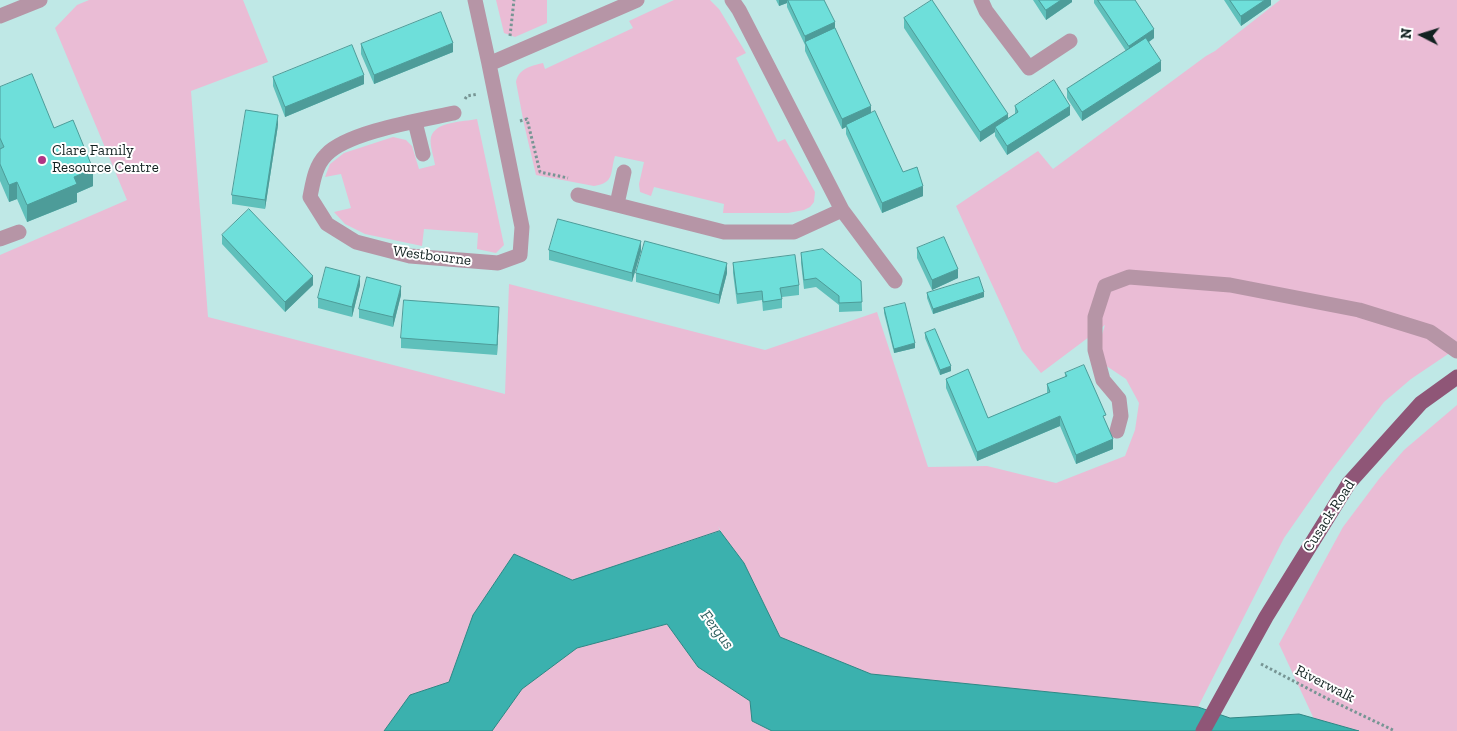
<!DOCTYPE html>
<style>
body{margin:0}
#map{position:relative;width:1457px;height:731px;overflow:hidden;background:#bfe8e6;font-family:"Zilla Slab",serif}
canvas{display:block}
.north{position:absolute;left:1397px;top:10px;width:50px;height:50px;-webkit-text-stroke:4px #fff;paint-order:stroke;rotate:275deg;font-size:14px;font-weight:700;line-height:20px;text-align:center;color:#122221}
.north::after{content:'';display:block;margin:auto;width:18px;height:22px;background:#122221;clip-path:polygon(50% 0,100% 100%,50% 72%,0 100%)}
</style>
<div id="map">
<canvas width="1457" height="731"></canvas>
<div class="north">N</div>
</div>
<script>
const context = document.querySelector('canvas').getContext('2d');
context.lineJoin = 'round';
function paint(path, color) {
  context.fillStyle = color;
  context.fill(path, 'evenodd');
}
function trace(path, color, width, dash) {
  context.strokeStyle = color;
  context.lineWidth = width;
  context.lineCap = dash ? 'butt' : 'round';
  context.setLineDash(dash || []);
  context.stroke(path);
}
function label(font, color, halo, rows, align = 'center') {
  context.font = font + ' "Zilla Slab",serif';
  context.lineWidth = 4;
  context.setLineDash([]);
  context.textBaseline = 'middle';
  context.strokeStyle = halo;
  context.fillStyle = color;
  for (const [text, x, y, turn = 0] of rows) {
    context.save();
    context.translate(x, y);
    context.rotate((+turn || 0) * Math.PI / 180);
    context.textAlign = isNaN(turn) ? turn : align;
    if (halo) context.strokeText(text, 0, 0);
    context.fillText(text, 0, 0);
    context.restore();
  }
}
paint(new Path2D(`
 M89,0H243L268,62L191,91L208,317L505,394L509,284L765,350L877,312L928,467L987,466L1056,483L1125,456L1135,430L1139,403L1126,379L1105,365L1100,341L1105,325L1041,373L1022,350L956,206L1038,151L1053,169L1206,56L1215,51L1280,0H1457V348L1411,379L1384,402L1330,472L1284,538L1198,707L871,674L780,637L744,563L723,535L718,526L720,531L572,580L514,554L473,615L449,682L410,695L384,731H0V255L127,200L55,28L77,5Z
 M496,0H547V23L515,37L504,33Z
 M674,0H710L719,9L746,53L736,58L778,142L785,139L815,192L814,202L810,207L804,210L788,213H723L724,204L654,187L651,196L640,192L639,184L644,162L615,156C610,172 615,183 594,186L536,175L524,124L516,82C519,68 531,66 543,63L545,69L633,28L629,21Z
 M477,119L504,245L496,253L477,249L478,233L424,229L422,246L365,234L345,224L334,212L351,208L341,174L325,177L330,164L344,153L393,137L406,140L412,146L419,169L435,165C434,157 429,144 431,137C436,121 463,122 477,119Z
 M1457,405V731H1359L1314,719L1279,644L1343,527L1379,479L1404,450Z
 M667,624L698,667L750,701L752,721L772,731H492L522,689L577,648Z`), '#eabcd5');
const water = new Path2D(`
 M720,531L744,563L780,637L871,674L1198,707L1230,718L1299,714L1359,731H772L752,721L750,701L698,667L667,624L577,648L522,689L492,731H384L410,695L449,682L473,615L514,554L572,580Z`);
paint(water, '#3bb1ae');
trace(water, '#2f8684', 1);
trace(new Path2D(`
 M510,36L514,0
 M465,99L467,96L478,94
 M520,121L527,119L540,172L568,178
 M1261,664L1326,698L1395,731`), '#779594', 3, [2.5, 2.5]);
trace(new Path2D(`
 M475,0L489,64L637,0
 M981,0L986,11L1029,68L1070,41
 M0,16L40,0
 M454,113C422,120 347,132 326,155C315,166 313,182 310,197L327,224L356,242L410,256L498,263L520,255L522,227L489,64
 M415,122L423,154
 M578,195L724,232H794L842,210L739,10L732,0
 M617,204L624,172
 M842,210L895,281
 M0,239L19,232
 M1117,431L1121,416L1119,399L1103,380L1095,350V317L1105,286L1129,277L1230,285L1359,310L1430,332L1457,351`), '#b695a6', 15);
trace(new Path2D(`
 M1203,731L1266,617L1349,483L1421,403L1457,377`), '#8f5677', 15);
paint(new Path2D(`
 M776,0H824L835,28L871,113L903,172L923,196L882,213L846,134V127L842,129L805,51V45L787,7V3L779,6Z
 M1033,0H1072V2L1046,20Z
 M1094,0H1135L1154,38L1149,42L1161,71L1082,121L1067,98V89L1126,51L1094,3Z
 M1224,0H1271V5L1241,26Z
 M904,18L1008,118L1015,114V106L1070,115L1007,155L995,136V132L980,142L904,28Z
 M361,44L453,52L374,84L361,54Z
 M273,77L364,84L285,117L273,86Z
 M0,87L54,128L93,186L77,193V202L27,222L17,199L9,202L0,181Z
 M278,125L265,209L232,204V195Z
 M222,235L313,285L285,312L222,244Z
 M917,248L958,278L932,290L917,258Z
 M549,250L641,251L632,282L549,260Z
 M801,253L861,281L862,311L839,312V305L816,287L804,289L801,263Z
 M733,263L799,285V295L782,297V308L763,311L762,300L737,304L733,273Z
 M636,273H727L719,304L636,282Z
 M360,285L352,317L318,308V298Z
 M927,293L984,297L933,314L927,298Z
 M401,295L393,327L359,318V309Z
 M884,308L915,348L894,353L884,313Z
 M499,316L497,355L401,348V338Z
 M925,333L951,371L940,375L925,338Z
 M1065,373L1106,423L1113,449L1076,464L1060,426L977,461L946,388V379L988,418L1047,393V384L1065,377Z`), '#5fc0bb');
paint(new Path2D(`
 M779,0H787V3L779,6Z
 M1061,0H1072V2L1046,20V10Z
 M1265,0H1271V5L1241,26V16Z
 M835,22V32L805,42V46V36Z
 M1154,29V38L1129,56V46Z
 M453,43V52L374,84V75Z
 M1161,61V71L1082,121V112Z
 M364,75V84L285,117V107Z
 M871,106V115L846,125V127L842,129V119Z
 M1070,106V115L1007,155V146Z
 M1008,114V123L995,127V132L980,142V132Z
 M278,115V125L265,209V200Z
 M93,169V186L77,193V202L27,222V205L74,177Z
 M17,182V199L9,202V185Z
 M923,186V196L882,213V203Z
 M641,241V251L632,282V273Z
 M727,263V273L719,304V295Z
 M958,269V278L932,290V280Z
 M313,276V285L285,312V302Z
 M360,276V285L352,317V307Z
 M401,286V295L393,327V317Z
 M984,292V297L933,314V309Z
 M499,307V316L497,355V345Z
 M915,343V348L894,353V349Z
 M951,366V371L940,375V370Z
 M1060,416V426L977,461V452Z
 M1113,439V449L1076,464V455Z`), '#4d9c99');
const building = new Path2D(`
 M788,0H824L835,22L805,36Z
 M932,0L1008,114L980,132L904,18Z
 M1039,0H1061L1046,10Z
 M1098,0H1135L1154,29L1129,46Z
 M1230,0H1265L1241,16Z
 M441,12L453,43L374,75L361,44Z
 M835,28L871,106L842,119L805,42Z
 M1146,38L1161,61L1082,112L1067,89Z
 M352,45L364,75L285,107L273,77Z
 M32,74L54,128L73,120L93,169L74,177L77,184L27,205L17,182L9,185L0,164V149L4,147L0,138V87Z
 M1054,80L1070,106L1007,146L995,127L1018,112L1015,106Z
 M246,110L278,115L265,200L232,195Z
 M875,111L903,172L917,167L923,186L882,203L846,125Z
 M249,209L313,276L285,302L222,235Z
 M558,219L641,241L632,273L549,250Z
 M944,237L958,269L932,280L917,248Z
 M645,241L727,263L719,295L636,273Z
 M823,249L861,281L862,302L839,303V296L816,278L804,280L801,253Z
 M795,255L799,285L780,288L782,299L763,302L762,291L737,294L733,263Z
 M326,267L360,276L352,307L318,298Z
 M367,277L401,286L393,317L359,309Z
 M979,277L984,292L933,309L927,293Z
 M404,300L499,307L497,345L401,338Z
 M905,303L915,343L894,349L884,308Z
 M935,329L951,366L940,370L925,333Z
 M1084,365L1106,415L1103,416L1113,439L1076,455L1060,416L977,452L946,379L968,369L988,418L1050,392L1047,384L1067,376L1065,373Z`);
paint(building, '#6edfda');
trace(building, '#4d9c99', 1);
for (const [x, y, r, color] of [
 [42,160,5,"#b03485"]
]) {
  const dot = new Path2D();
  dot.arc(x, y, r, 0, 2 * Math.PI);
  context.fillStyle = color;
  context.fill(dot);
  trace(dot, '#fff', 2);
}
label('15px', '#122221', '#fff', [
 ["Clare Family",52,151],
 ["Resource Centre",52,168]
], 'left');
label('15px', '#122221', '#fff', [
 ["Westbourne",432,256,7],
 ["Cusack Road",1329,516,-57],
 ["Riverwalk",1325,684,27]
]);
label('italic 16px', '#316160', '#fff', [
 ["Fergus",717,630,53]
]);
</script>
